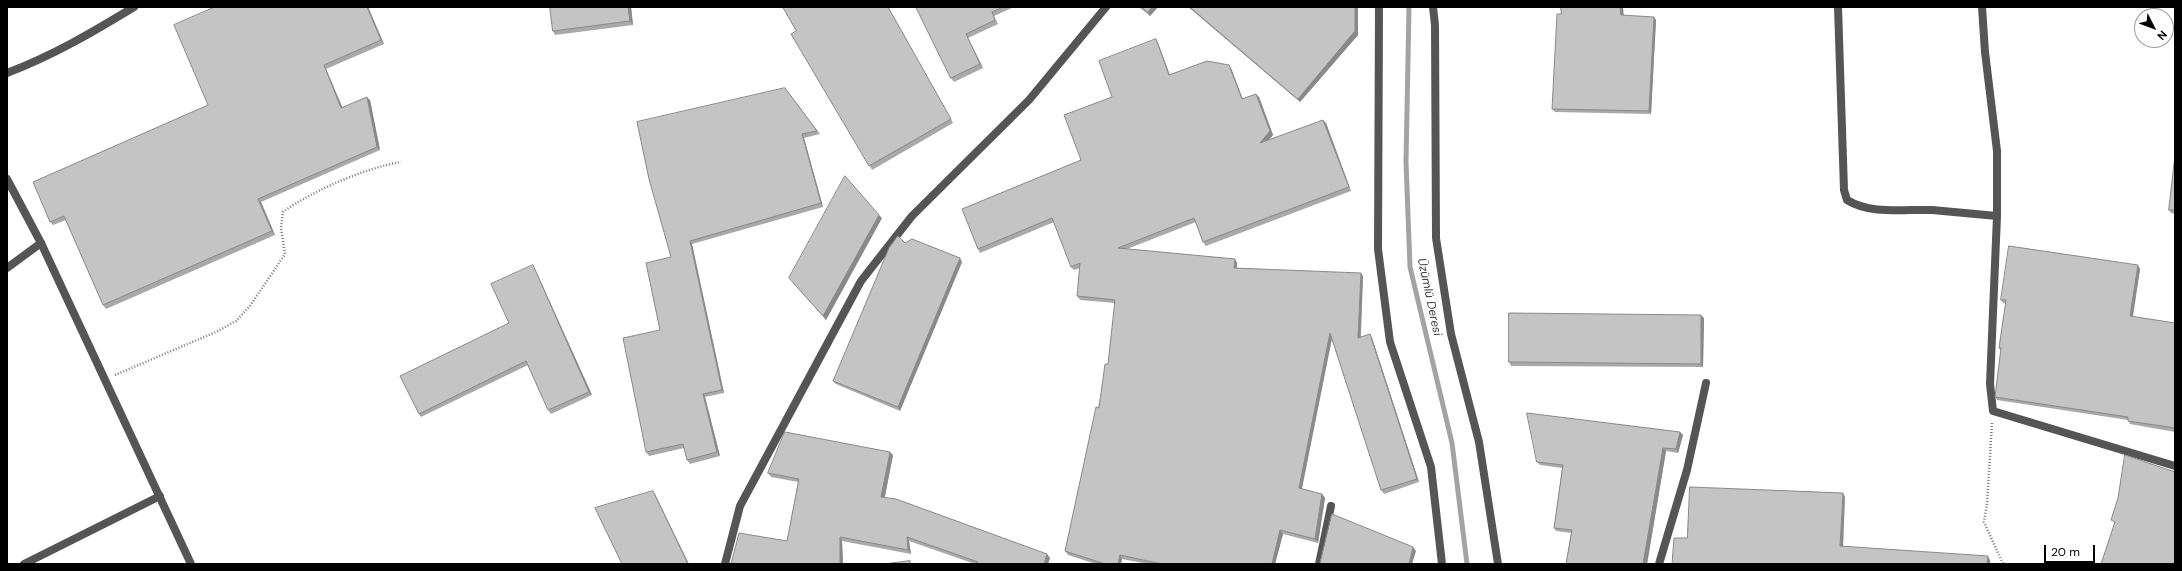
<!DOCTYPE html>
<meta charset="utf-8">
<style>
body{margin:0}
#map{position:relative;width:2182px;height:571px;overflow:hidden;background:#fff;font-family:"DM Sans",sans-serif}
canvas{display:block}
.frame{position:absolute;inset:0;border:8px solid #000;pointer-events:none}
.north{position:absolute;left:2134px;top:8px;width:40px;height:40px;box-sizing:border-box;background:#fff;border:1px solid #999;border-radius:50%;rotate:132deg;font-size:11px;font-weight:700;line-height:16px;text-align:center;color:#000}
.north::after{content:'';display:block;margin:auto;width:14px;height:18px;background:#000;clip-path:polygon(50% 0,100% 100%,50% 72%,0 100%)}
.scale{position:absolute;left:2044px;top:545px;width:51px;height:18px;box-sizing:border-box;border:2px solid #000;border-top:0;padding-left:5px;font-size:12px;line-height:14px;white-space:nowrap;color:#000;-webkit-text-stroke:3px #fff;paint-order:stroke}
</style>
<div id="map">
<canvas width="2182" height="571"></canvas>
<div class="frame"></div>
<div class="north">N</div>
<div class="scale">20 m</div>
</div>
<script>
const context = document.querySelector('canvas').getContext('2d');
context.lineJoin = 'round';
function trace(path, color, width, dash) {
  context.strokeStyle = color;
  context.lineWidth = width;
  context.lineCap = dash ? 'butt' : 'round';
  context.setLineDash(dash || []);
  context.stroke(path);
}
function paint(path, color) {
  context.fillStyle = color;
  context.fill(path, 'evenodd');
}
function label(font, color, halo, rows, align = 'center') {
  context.font = font + ' "DM Sans",sans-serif';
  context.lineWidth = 4;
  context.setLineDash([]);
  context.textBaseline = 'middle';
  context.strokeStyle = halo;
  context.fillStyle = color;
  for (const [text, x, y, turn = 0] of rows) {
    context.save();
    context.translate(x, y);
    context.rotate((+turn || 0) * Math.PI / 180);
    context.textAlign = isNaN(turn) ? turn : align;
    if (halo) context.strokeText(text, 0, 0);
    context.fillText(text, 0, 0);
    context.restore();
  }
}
trace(new Path2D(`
 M1409,7L1406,162L1410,267L1452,443L1467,564`), '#a3a3a3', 5);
trace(new Path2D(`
 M115,375L216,332L236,321L250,306L285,254L281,228L283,212C312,191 365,168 401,162
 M1992,423L1987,504L1984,522L2003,564`), '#777', 2.5, [1, 2]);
trace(new Path2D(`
 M1319,564L1331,506
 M1659,564L1687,470L1706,383`), '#555', 8);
trace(new Path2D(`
 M1379,7L1378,249L1390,342L1431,467L1442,564
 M1433,7L1435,25L1436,238L1451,334L1479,442L1498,564
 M1838,7L1844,190L1847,200C1871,215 1905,209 1932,210C1954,212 1975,214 1997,216
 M1982,7L1985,52L1997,151V216L1990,384L1993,411L2175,466
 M7,73C52,56 93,32 134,7
 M7,268L41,243
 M24,564L160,496
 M725,564L740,506L861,281L912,216L1029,100L1106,7`), '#555', 8);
trace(new Path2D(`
 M7,179L41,243L191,564`), '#555', 8);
paint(new Path2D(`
 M368,7L384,44L326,69L342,107L370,100L380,150L261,202L275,235L106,309L103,305L66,220L53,225L50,222L208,105Z
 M550,7H631L633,25L555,35L553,31Z
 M888,7L953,123L872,170L796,31Z
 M916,7H1014L994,16L998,24L968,38L983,68L954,82L951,78Z
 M1139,7H1158L1150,16Z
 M1188,7H1358V35L1300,102Z
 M1623,7V15L1656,20L1651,114L1555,112L1552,109L1561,14Z
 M1158,43L1170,75L1231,68L1243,99L1259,97L1273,135L1268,140L1326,123L1351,191L1206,246L1203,242L1196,222L1127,249L1235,259L1237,263V268L1363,276L1361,337L1372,338L1419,482L1384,494L1381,490L1332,339L1302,489L1322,494L1325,498L1318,543L1283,534L1275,564H1148L1122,559L1121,564H1096L1068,555L1065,551L1108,364L1115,303L1080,300L1077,296L1080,268L1074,270L1071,267L1054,222L980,253L978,249L1081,160L1112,97Z
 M785,88L820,134L804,138L823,207L692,244L724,393L705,397L720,456L690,464L687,460L684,448L649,456L646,452L660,330L671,257Z
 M2175,156V214L2171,213L2169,210Z
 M882,218L826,320L789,278Z
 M905,243L962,262L900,411L836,384L833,381Z
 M535,269L592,395L551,414L548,410L528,365L421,417L419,414L509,323Z
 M2140,269L2133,317L2175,323V432L2130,424L2128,420L1997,400L1995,397L2001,351L1999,348L2006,304L2003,303L2001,300Z
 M1704,318L1703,367L1511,366L1509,362Z
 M1680,432L1683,435L1678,453L1666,451L1647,564H1566L1571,533L1556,531L1554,528L1562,468L1540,465L1537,462Z
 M893,455L885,497L1050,558L1048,564H975L909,541L911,554L842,541L843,564H731L787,541L798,482L771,477L768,473Z`), '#a9a9a9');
paint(new Path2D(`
 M367,7H368L384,44L381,40Z
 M628,7H631L633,25L630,21Z
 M888,7L953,123L951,119Z
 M1152,7H1158L1150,16L1148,12Z
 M1355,7H1358V35L1300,102L1298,99Z
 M1620,7H1623L1624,19L1621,15Z
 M1654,17L1656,20L1651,114L1649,111Z
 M966,34L983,68L980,64Z
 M1156,39L1158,43L1171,79L1169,75Z
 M324,65L326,69L344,111L341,108Z
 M1229,65L1231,68L1244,103L1242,99Z
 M1256,94L1259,97L1273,135L1262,147L1260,143Z
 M367,97L370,100L380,150L377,147Z
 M1323,120L1326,123L1351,191L1349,187Z
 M802,134L804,138L823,207L821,203Z
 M258,199L261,202L275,235L272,231Z
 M879,215L882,218L826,320L823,316Z
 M690,241L692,244L724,393L722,390Z
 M960,258L962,262L900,411L898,407Z
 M1235,259L1237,263L1236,272L1234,268Z
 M533,265L535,269L592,395L589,392Z
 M2138,265L2140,269L2132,320L2130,316Z
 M1361,273L1363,276L1360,342L1358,338Z
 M1701,315L1704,318L1703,367L1701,364Z
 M1330,333L1332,337L1301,492L1299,488Z
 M1370,334L1372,338L1419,482L1417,479Z
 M703,394L705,397L720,456L717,452Z
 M1680,432L1683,435L1678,453L1676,449Z
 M1663,448L1666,451L1647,564H1643Z
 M890,452L893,455L884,500L881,497Z
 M653,491L655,494L689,564H688Z
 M1843,493L1845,497L1843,550L1840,546Z
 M1322,494L1325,498L1318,543L1315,539Z
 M1280,530L1283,534L1275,564H1272Z
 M840,537L842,541L843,564H840Z
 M907,537L909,541L911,554L908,550Z
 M1413,547L1416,551L1412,564H1409Z
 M1047,554L1050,558L1048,564H1044Z
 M1120,555L1122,559L1121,564H1118Z
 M1988,556L1990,560V564H1987Z`), '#898989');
const building = new Path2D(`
 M215,7H367L381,40L324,65L341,108L367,97L377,147L258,199L272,231L103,305L64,216L50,222L33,182L208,105L174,25Z
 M550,7H628L630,21L553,31Z
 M783,7H888L951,119L869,166L791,34L796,31Z
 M916,7H1003L992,12L995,20L966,34L980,64L951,78Z
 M1141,7H1152L1148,12Z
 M1190,7H1355V31L1298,99Z
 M1561,7H1620L1621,15L1654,17L1649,111L1552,109L1557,14H1561Z
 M1156,39L1169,75L1207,61L1229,65L1242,99L1256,94L1270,131L1260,143L1323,120L1349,187L1203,242L1194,218L1118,248L1235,259L1234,268L1361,273L1358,338L1370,334L1417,479L1381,490L1330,333L1299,488L1322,494L1315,539L1280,530L1272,564H1162L1120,555L1118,564H1105L1065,551L1096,407L1099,408L1105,364H1108L1115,300L1077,296L1080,263L1071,267L1052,218L978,249L962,209L1081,160L1064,115L1112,97L1099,61Z
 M785,88L817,131L802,134L821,203L690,241L722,390L703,394L717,452L687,460L683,444L646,452L623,338L660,330L646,263L671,257L649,179L637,122Z
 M2175,156V210H2169Z
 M845,176L879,215L823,316L789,278Z
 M898,236L905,243L912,239L960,258L898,407L833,381L889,248Z
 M2009,246L2138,265L2130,316L2175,323V428L2128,421V417L1995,397L2001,348H1999L2006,300H2001Z
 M533,265L589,392L548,410L526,361L419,414L400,376L509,323L491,284Z
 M1509,313L1701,315V364L1509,362Z
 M1527,413L1680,432L1676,449L1663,448L1643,564H1566L1572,530L1554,528L1563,465L1537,462Z
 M785,432L890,452L881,497L896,499L1047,554L1044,564H978V562L907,537L908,550L840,537V564H731L739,533L787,541L799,479L768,473Z
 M2125,455L2175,472V564H2101L2115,522L2111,520L2118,498Z
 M1690,487L1843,493L1840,546L1988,556L1987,564H1672L1674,538H1687Z
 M653,491L688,564H622L595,508Z
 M1332,514L1413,547L1409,564H1320Z
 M910,561V564H884Z`);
paint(building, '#c4c4c4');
trace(building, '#898989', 1);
label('italic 12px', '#444', '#fff', [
 ["Üzümlü Deresi",1429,297,78]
]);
</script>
